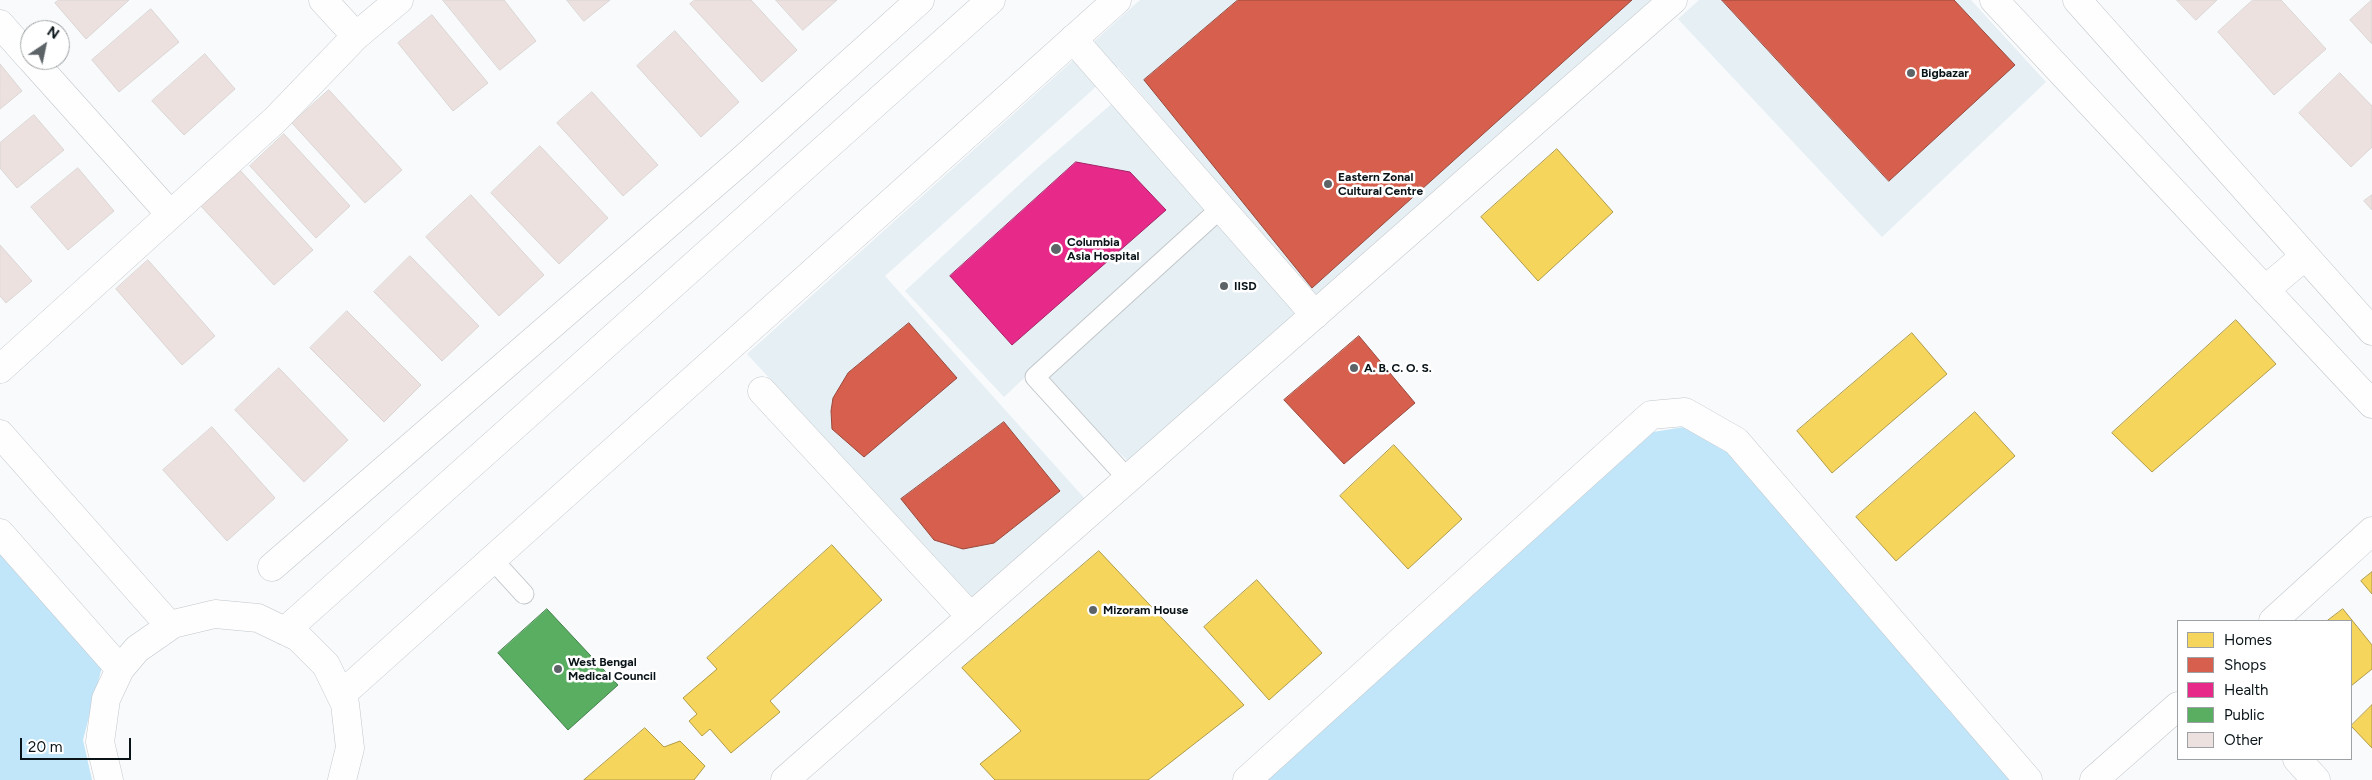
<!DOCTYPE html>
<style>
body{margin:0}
#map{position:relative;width:2372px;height:780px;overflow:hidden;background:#f8fafc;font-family:Figtree,sans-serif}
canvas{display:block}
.legend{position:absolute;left:2177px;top:620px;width:175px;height:140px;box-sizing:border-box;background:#fff;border:1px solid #9da1a3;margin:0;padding:6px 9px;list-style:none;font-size:15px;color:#0a1418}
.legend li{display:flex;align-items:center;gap:10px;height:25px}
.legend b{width:25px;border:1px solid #9da1a3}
.north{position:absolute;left:20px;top:20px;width:50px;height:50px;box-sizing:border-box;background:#fff;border:1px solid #9da1a3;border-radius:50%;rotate:34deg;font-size:14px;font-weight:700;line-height:20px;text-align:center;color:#0a1418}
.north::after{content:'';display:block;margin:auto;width:18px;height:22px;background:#5d6468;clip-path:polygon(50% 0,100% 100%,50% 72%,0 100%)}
.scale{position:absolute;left:20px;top:738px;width:111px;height:22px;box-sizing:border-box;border:2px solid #0a1418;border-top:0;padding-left:6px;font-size:15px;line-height:18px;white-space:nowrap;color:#0a1418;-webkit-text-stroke:4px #fff;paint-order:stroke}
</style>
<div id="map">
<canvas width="2372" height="780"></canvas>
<ul class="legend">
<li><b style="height:14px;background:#f6d55c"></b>Homes</li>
<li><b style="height:14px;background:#d6604d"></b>Shops</li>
<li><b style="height:14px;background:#e7298a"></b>Health</li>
<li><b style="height:14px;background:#5aae61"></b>Public</li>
<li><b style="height:14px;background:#ece1df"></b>Other</li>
</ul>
<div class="north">N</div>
<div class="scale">20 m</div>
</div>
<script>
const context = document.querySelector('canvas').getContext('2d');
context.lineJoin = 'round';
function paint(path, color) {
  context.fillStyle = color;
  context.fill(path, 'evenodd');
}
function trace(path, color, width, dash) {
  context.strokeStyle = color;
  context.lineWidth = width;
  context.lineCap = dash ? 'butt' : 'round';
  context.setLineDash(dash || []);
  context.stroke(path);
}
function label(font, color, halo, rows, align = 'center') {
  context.font = font + ' Figtree,sans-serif';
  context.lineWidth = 5;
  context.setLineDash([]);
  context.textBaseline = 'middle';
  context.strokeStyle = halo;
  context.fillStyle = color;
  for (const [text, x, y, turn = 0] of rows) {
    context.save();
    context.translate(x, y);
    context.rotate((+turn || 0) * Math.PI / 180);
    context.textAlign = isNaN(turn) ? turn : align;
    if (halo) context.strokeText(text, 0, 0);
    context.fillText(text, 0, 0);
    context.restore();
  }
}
paint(new Path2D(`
 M1140,0H1655L1129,462L1044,381L1235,204L1118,67L885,276L1086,500L972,597L747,354Z
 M1699,0H1971L2046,82L1882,237L1678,19Z
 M1115,101L1207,206L1004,397L905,291L1034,171Z`), '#e6eff4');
paint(new Path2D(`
 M1684,427L1728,452L2023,780H1267L1653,432Z
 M0,553L102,667L83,740L92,780H0Z`), '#c2e6f9');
const homes = new Path2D(`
 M1557,149L1613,212L1538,281L1481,217Z
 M2236,320L2276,364L2152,472L2112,433Z
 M1912,333L1947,374L1832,473L1797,431Z
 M1975,412L2015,456L1896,561L1856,517Z
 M1394,445L1462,519L1408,569L1340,496Z
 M832,545L882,600L770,701L780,712L731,753L710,729L702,736L689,721L697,714L683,698L717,669L707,658Z
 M1099,551L1244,705L1148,780H995L980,764L1021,731L962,668Z
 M2372,572V594L2361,581Z
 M1257,580L1322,653L1269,700L1204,627Z
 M2343,609L2372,645V669L2351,686V621H2327Z
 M2372,705V748L2351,726Z
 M645,728L664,747L680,741L705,766L694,780H584Z`);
paint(homes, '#f6d55c');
trace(homes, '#af9b48', 1);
const shops = new Path2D(`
 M1238,0H1632L1312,288L1144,80Z
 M1722,0H1954L2015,65L1889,181Z
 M909,323L957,378L864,457L832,429L831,411L833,398L848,373Z
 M1359,336L1415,403L1344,464L1284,400Z
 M1004,422L1060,491L994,543L963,549L934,540L901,499Z`);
paint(shops, '#d6604d');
trace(shops, '#99493d', 1);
const health = new Path2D(`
 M1076,162L1130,172L1166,210L1012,345L950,276Z`);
paint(health, '#e7298a');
trace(health, '#a52368', 1);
const public = new Path2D(`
 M547,609L618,685L568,730L498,653Z`);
paint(public, '#5aae61');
trace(public, '#42804b', 1);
const building = new Path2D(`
 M59,0H129L86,39L55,3Z
 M443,0H504L536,41L500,70Z
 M567,0H610L584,21Z
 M695,0H751L797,50L762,82L690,4Z
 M776,0H837L803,30Z
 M2177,0H2217L2196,20Z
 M2253,0H2281L2326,49L2274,95L2218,32Z
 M2372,0V44L2350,20Z
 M151,9L179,42L119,92L92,60Z
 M432,15L488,83L453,111L398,43Z
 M675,31L739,102L701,137L637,66Z
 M205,54L235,89L184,135L152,101Z
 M0,64L22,91L0,109Z
 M2340,73L2372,106V147L2351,167L2299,113Z
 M329,90L402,170L365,203L292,123Z
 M592,92L658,165L623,196L557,123Z
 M34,115L64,150L17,188L0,168V143Z
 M284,134L350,206L316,238L250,166Z
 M540,146L608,218L559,264L491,193Z
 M78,168L114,211L68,250L31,207Z
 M238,168L313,250L274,285L199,204Z
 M471,195L544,275L499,316L426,237Z
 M2372,195V210L2364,201Z
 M0,245L32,281L6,303L0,296Z
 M410,256L479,326L442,361L374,292Z
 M148,260L215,336L182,365L116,289Z
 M347,311L421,385L384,422L310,348Z
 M279,368L348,440L304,482L235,410Z
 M212,427L275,498L227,541L163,470Z`);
paint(building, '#ece1df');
trace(building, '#dad5d4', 1);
const service = new Path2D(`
 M1128,479L1035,377L1221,208
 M492,559L524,594`);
const minor = new Path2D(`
 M323,0L356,36
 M0,24L30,58
 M1073,39L1315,315
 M32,60L170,214
 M0,369L275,120L356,36L399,0
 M762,391L971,617
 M272,567L742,160L920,0
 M2273,621L2372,531
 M2297,759L2316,780
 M785,780L1673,0
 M1247,780L1651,415L1685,412L1736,441L2028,780
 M2094,780L2178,706`);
const tertiary = new Path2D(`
 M1994,0L2372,404
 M2077,0L2372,331
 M2265,290L2305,256`);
const secondary = new Path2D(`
 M0,434L170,626
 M0,533L120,669
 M285,631L991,0
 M341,695L1117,0
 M109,780L100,742L106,699L120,669L137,649L173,624L215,614L258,618L285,631L298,637L326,665L345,704L350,748L342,780`);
trace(service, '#c2c7ca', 21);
trace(minor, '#c2c7ca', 29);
trace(tertiary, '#c2c7ca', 29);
trace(secondary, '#c2c7ca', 29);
trace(service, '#fefeff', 19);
trace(minor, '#fefeff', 28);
trace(tertiary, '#fefeff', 28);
trace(secondary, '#fefeff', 28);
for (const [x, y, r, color] of [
 [1911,73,5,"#5d6468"],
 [1328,184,5,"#5d6468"],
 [1056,249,6,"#5d6468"],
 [1224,286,5,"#5d6468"],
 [1354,368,5,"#5d6468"],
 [1093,610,5,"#5d6468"],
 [558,669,5,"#5d6468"]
]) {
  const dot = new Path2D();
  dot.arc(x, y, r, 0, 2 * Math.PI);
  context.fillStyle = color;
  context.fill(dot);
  trace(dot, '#fff', 2);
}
label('bold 12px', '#0a1418', '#fff', [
 ["Bigbazar",1921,73],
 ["Eastern Zonal",1338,177],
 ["Cultural Centre",1338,191],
 ["Columbia",1067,242],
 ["Asia Hospital",1067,256],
 ["IISD",1234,286],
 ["A. B. C. O. S.",1364,368],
 ["Mizoram House",1103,610],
 ["West Bengal",568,662],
 ["Medical Council",568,676]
], 'left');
</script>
